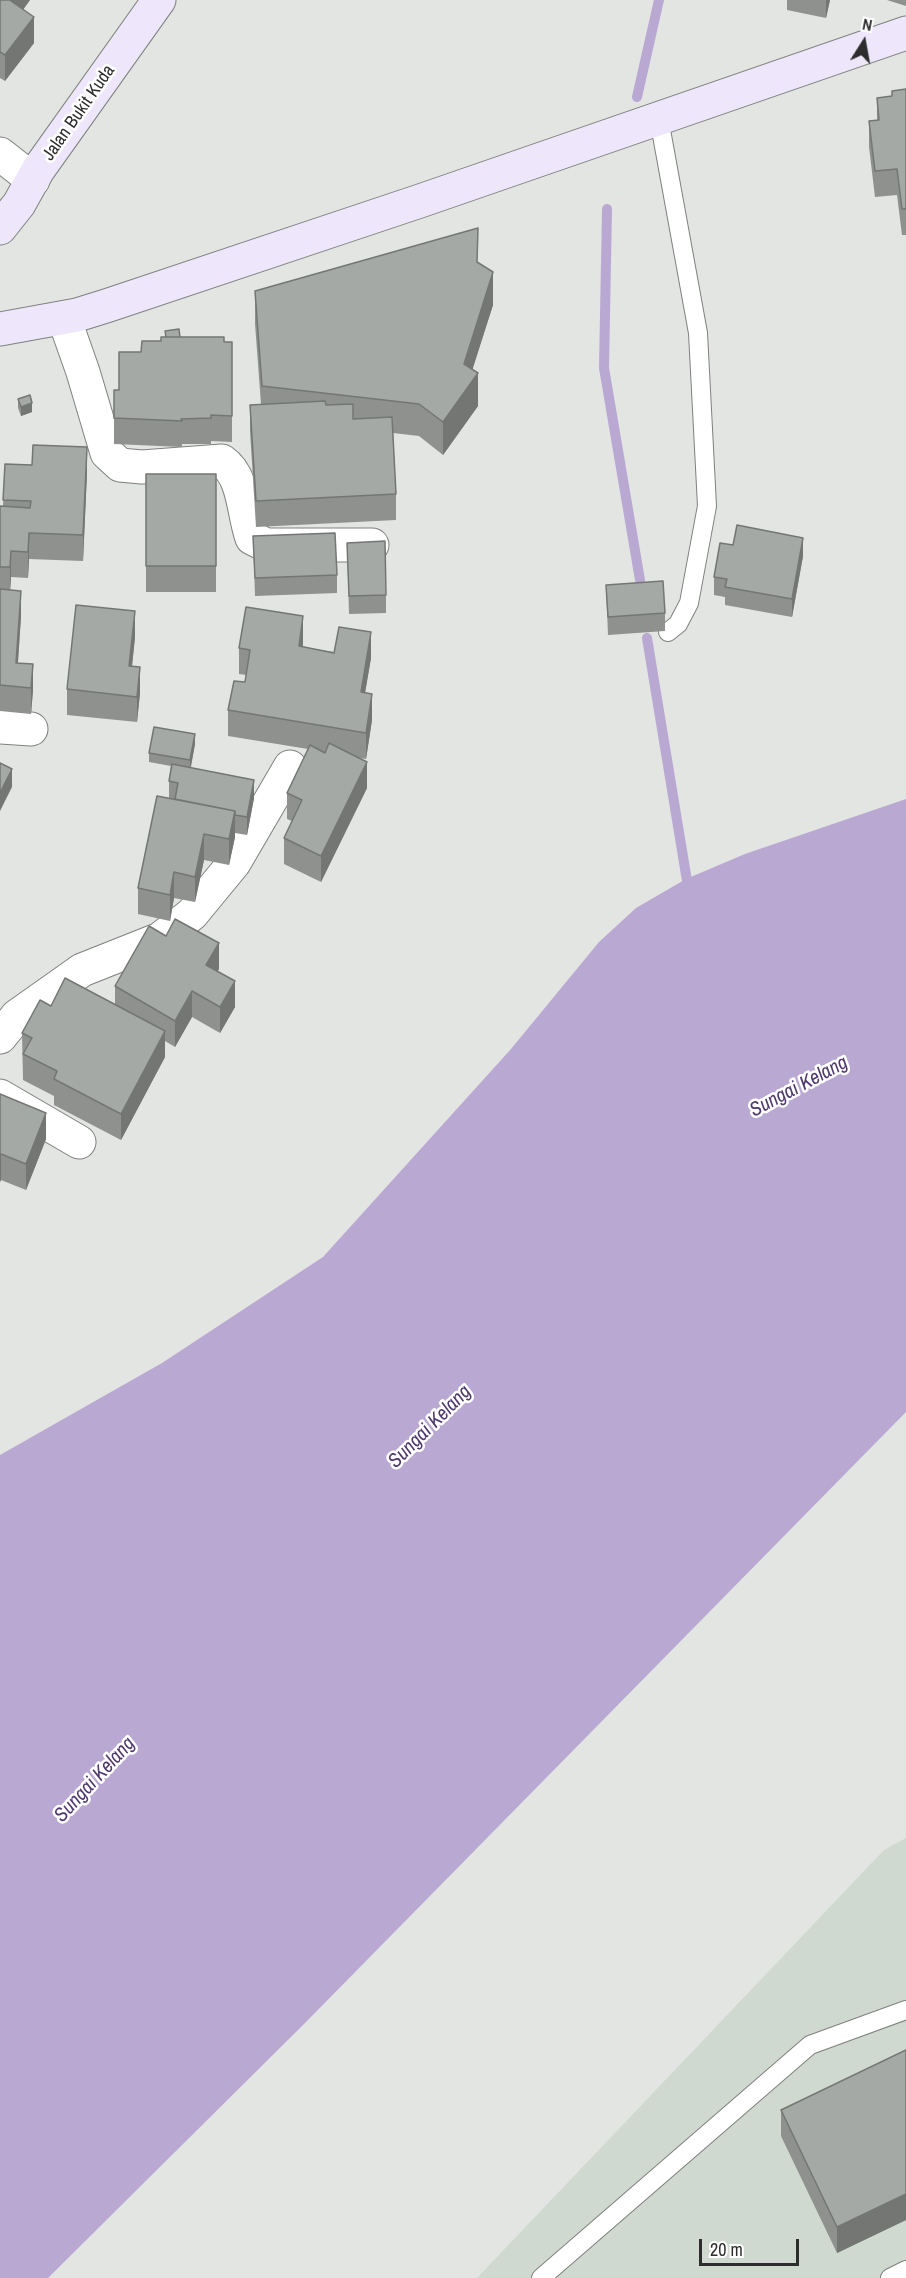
<!DOCTYPE html>
<style>
body{margin:0}
#map{position:relative;width:906px;height:2278px;overflow:hidden;background:#e2e5e2;font-family:"Archivo Narrow",sans-serif}
canvas{display:block}
.north{position:absolute;left:834px;top:12px;width:60px;height:60px;-webkit-text-stroke:4px #fff;paint-order:stroke;rotate:11deg;font-size:16px;font-weight:700;line-height:24px;text-align:center;color:#2c2d2c}
.north::after{content:'';display:block;margin:auto;width:21px;height:27px;background:#2c2d2c;clip-path:polygon(50% 0,100% 100%,50% 72%,0 100%)}
.scale{position:absolute;left:699px;top:2239px;width:100px;height:27px;box-sizing:border-box;border:3px solid #2c2d2c;border-top:0;padding-left:8px;font-size:18px;line-height:21px;white-space:nowrap;color:#2c2d2c;-webkit-text-stroke:4px #fff;paint-order:stroke}
</style>
<div id="map">
<canvas width="906" height="2278"></canvas>
<div class="north">N</div>
<div class="scale">20 m</div>
</div>
<script>
const context = document.querySelector('canvas').getContext('2d');
context.lineJoin = 'round';
function paint(path, color) {
  context.fillStyle = color;
  context.fill(path, 'evenodd');
}
function trace(path, color, width, dash) {
  context.strokeStyle = color;
  context.lineWidth = width;
  context.lineCap = dash ? 'butt' : 'round';
  context.setLineDash(dash || []);
  context.stroke(path);
}
function label(font, color, halo, rows, align = 'center') {
  context.font = font + ' "Archivo Narrow",sans-serif';
  context.lineWidth = 5;
  context.setLineDash([]);
  context.textBaseline = 'middle';
  context.strokeStyle = halo;
  context.fillStyle = color;
  for (const [text, x, y, turn = 0] of rows) {
    context.save();
    context.translate(x, y);
    context.rotate((+turn || 0) * Math.PI / 180);
    context.textAlign = isNaN(turn) ? turn : align;
    if (halo) context.strokeText(text, 0, 0);
    context.fillText(text, 0, 0);
    context.restore();
  }
}
paint(new Path2D(`
 M906,1838V2278H477L884,1850Z`), '#d0d9d0');
paint(new Path2D(`
 M906,799V1412L304,2024L48,2278H0V1455L162,1363L323,1257L511,1049L599,942L636,908L686,879L745,854Z`), '#b8a8d2');
trace(new Path2D(`
 M637,97L659,0
 M607,209L604,368L640,580
 M647,638L689,893`), '#b8a8d2', 10);
const lane = new Path2D(`
 M659,119L698,333L707,506L689,603L678,624L668,632
 M541,2278L810,2045L906,2010
 M890,2278L906,2270`);
const street = new Path2D(`
 M0,154L33,180
 M65,321L83,372L107,453L120,465L142,467L222,461C245,477 243,514 252,538L266,545H372
 M0,727L31,729
 M0,1037L17,1016L82,970L160,939L192,914L234,863L290,767
 M0,1096L79,1142`);
const secondary = new Path2D(`
 M0,228L19,204L38,170L159,0
 M0,329L77,315L106,306L420,201L906,33`);
trace(lane, '#7e817e', 20);
trace(street, '#7e817e', 35);
trace(secondary, '#7e817e', 35);
trace(lane, '#fff', 18);
trace(street, '#fff', 33);
trace(secondary, '#eee7fb', 33);
paint(new Path2D(`
 M0,0H30L23,9L34,43L5,81L0,78Z
 M787,0H830L826,18L787,10Z
 M887,0H906V6Z
 M906,89V235H902L897,195L875,197L869,147V121L877,120V98L892,96V91Z
 M478,262L493,305L472,369L478,406L443,455L419,436L393,433L396,494V520L256,527L250,431V405L261,404L255,324V291Z
 M165,331L180,337L224,342H232V442L211,441V444H182V447L114,444V390H119L141,352L161,341L165,337Z
 M18,399L32,412L21,416L18,408Z
 M5,464L87,473L83,561L29,559L28,578L11,577L10,590L21,616L18,663L33,690L31,714L0,711V506H3Z
 M146,474H216V592H146Z
 M253,536L337,575V593L255,596Z
 M347,543L386,595V613L349,614Z
 M803,556L792,617L725,605V597L714,595V577Z
 M606,585L665,613V631L608,635Z
 M135,637L132,667L140,693L137,722L67,715V689Z
 M303,642V647L371,658L365,692L372,720L366,759L360,758L367,788L321,882L284,864V838L292,821L287,819V793L308,749L228,736V710L245,682L246,675L239,674V648Z
 M195,744L191,767L254,798L247,835L235,833V837L229,865L204,860L195,902L174,898L170,921L138,914V888L169,798V781L171,766L149,762V753Z
 M219,969L217,972L235,1007L220,1033L192,1017L175,1047L165,1041V1057L121,1140L54,1105V1096L23,1080L22,1033L51,1006L115,1004V986Z
 M0,1094L46,1139L26,1190L1,1180L0,1182Z
 M906,2050V2220L837,2253L781,2136V2110Z`), '#8e918e');
paint(new Path2D(`
 M12,0H30L11,27Z
 M826,0H830L826,18Z
 M34,17V43L5,81V55Z
 M493,272V305L466,390L478,373V406L443,455V422L464,364Z
 M32,403V412L21,416V407Z
 M87,447V473L83,561V535Z
 M29,533V559L28,578V552Z
 M803,538V556L792,617V599Z
 M11,551V577L10,593V567Z
 M21,591V616L16,689V663Z
 M135,611V637L129,692V666Z
 M303,616V642L299,672V646Z
 M371,632V658L361,717V692Z
 M33,664V690L31,714V688Z
 M140,667V693L137,722V697Z
 M372,694V720L366,759V733Z
 M195,734V744L190,770V760Z
 M367,762V788L321,882V856Z
 M12,769V787L0,811V793Z
 M254,780V798L247,835V817Z
 M235,811V837L229,865V839Z
 M204,834V860L195,902V877Z
 M174,872V898L170,921V895Z
 M219,943V969L206,991V965Z
 M235,981V1007L220,1033V1007Z
 M192,991V1017L175,1047V1021Z
 M165,1031V1057L121,1140V1114Z
 M46,1113V1139L26,1190V1164Z
 M1,1154V1180L0,1182V1156Z
 M906,2194V2220L837,2253V2227Z`), '#747674');
const building = new Path2D(`
 M0,0H12L11,1L34,17L5,55L0,52Z
 M906,89V209H902L897,169L875,171L869,121L879,120L877,98L892,96V91Z
 M478,228L477,262L493,272L464,364L478,373L443,422L419,404L262,386L255,291Z
 M179,329L180,337H166L165,331Z
 M161,337H224V342H232V416L211,415V418L181,419L182,421L114,418V390H119V352H141L142,341H161Z
 M30,395L32,403L21,407L18,399Z
 M325,401L326,405L353,404V419L392,417L396,494L256,501L250,405Z
 M33,445L87,447L83,535L29,533L28,552L11,551L10,567H0V506L30,508L31,501L3,500L5,464L32,465Z
 M146,474H216V566H146Z
 M737,525L803,538L792,599L725,587L727,579L714,577L720,543L733,545Z
 M335,533L337,575L255,578L253,536Z
 M385,541L386,595L349,596L347,543Z
 M663,581L665,613L608,617L606,585Z
 M0,589L21,591L16,663L33,664L31,688L0,685Z
 M76,605L135,611L129,666L140,667L137,697L67,689Z
 M246,607L303,616L299,646L334,653L339,627L371,632L361,692L372,694L366,733L228,710L234,681L245,682L250,650L239,648Z
 M154,727L195,734L190,760L149,753Z
 M329,743L367,762L321,856L284,838L302,800L287,793L310,745L325,753Z
 M0,763L12,769L0,793Z
 M172,764L254,780L247,817L235,815V811L175,799L178,783L169,781Z
 M157,796L235,811L229,839L204,834L195,877L174,872L170,895L138,888Z
 M175,919L219,943L206,965L235,981L220,1007L192,991L175,1021L115,986L149,926L166,936Z
 M65,978L165,1031L121,1114L54,1079L57,1071L23,1054L32,1038L22,1033L40,1000L51,1006Z
 M0,1094L46,1113L26,1164L1,1154L0,1156Z
 M906,2050V2194L837,2227L781,2110Z`);
paint(building, '#a5a9a5');
trace(building, '#747674', 1.5);
label('18px', '#2c2d2c', '#fff', [
 ["Jalan Bukit Kuda",79,113,-55]
]);
label('italic 20px', '#4e386e', '#fff', [
 ["Sungai Kelang",799,1087,-28],
 ["Sungai Kelang",430,1427,-45],
 ["Sungai Kelang",95,1780,-47]
]);
</script>
